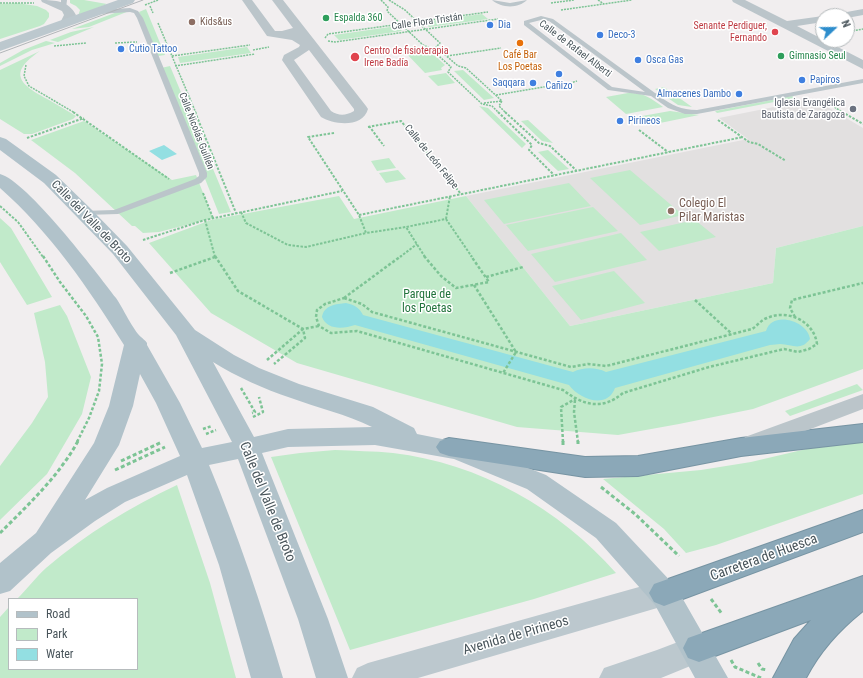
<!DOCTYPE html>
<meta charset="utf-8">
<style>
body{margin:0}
#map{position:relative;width:863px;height:678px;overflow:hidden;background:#f1eeef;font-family:"Roboto Condensed",sans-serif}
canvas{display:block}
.legend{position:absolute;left:8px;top:598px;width:130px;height:72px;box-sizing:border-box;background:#fff;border:1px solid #b6bbbd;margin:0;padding:5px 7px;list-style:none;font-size:12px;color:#48545a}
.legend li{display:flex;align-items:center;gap:8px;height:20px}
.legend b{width:20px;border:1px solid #b6bbbd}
.north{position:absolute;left:815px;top:8px;width:40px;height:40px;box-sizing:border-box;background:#fff;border:1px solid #b6bbbd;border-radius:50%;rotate:68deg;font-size:11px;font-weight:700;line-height:16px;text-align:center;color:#48545a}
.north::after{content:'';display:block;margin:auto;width:14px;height:18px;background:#2d8dcc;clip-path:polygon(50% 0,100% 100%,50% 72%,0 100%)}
</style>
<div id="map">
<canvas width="863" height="678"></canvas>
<ul class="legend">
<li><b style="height:5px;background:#b1c2ca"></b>Road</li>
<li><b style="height:11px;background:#c1eaca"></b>Park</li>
<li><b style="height:11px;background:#93dfe2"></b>Water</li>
</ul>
<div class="north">N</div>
</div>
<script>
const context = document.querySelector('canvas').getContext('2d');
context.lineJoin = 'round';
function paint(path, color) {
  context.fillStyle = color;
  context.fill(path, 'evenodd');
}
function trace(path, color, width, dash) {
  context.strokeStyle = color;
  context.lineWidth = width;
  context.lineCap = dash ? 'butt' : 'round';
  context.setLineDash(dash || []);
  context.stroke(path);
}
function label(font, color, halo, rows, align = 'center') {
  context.font = font + ' "Roboto Condensed",sans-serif';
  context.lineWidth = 3;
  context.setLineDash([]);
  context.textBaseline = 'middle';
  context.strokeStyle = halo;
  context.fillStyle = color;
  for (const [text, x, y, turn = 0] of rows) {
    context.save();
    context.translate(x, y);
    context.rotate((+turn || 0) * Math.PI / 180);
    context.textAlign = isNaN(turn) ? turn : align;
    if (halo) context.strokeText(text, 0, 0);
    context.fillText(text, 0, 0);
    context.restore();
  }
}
paint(new Path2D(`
 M814,99L863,128V226L776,248L773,283L570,326L466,196L748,139L719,118Z`), '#e2e0e0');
paint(new Path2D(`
 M70,0H84L107,4L78,16L80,10L76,6L70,3Z
 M17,3L37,6L46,10L49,13V17L44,24L40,26L0,39V4Z
 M146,9L165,55L158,56L139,12Z
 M120,11H129L89,27L72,29Z
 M482,14L488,19L429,27L423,22Z
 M397,26L402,31L339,40L334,35Z
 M94,27L58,42L50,40L71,32Z
 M46,41L55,43L32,50L0,66V63L23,50Z
 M247,47L251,53L180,63L178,57Z
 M421,49L430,51L445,65L441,68L442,70L425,73L404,51Z
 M40,51C6,74 21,85 49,100C58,105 67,111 76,116L73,119L32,134H24L0,119V70Z
 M170,66L231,212L219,214L161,68Z
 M463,70L494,98L484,100L454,71Z
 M446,73L455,83L438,86L428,76Z
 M664,87L692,107L678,105L655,89Z
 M628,93C643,92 651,98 663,107L626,114L606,97Z
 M792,96L795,98L717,113L715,111Z
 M479,106L488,108L526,144L522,148Z
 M670,111L699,115L660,123L631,118Z
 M528,120L553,143L542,141L521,121Z
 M84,121L172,180L196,175L213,218L159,232L143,233L135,226H132L75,173L31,140Z
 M548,150L569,169L558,171L538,152Z
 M389,158L396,168L377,171L371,161Z
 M398,170L406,179L386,183L379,173Z
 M630,170L677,210L683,215L640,225L590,178Z
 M569,183L591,206L504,224L484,200Z
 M339,196L354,219L466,196L570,326L773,283L776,248L863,226V369L753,409L679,424L618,435L517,427L297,363L211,313L149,243L211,220Z
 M593,207L618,231L528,251L506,225Z
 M0,218L11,228L52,297L27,305L0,262Z
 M695,220L716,237L659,251L640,232Z
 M621,233L647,260L555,282L531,254Z
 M614,271L645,303L581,320L552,286Z
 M60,305L67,316L91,377L82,414L47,474L0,520V466L32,423L48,397L45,362L34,313Z
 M857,384L863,390L790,416L785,411Z
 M863,440V494L716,545L686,553L664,529L603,479L701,470L751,462L819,446Z
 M335,450C354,451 374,451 393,453C479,463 560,509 616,573L534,599L350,650L271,457L300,453Z
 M177,485L210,583L236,678H0V617L9,607V669H137V599H17C27,589 36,577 46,568C86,534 130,507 177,485Z`), '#c1eaca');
paint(new Path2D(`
 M164,145L177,154L162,160L149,151Z
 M346,303C354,305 359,307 363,315L573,372C583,367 596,367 606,372L766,331C772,310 808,321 810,339C800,352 792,344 780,344C777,344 774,345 770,345L615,388C607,410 579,399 569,385L355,325C343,329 327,330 322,317C324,305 336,304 346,303Z`), '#93dfe2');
const highway = new Path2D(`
 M863,424V442L741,456L638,476L585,477L449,456L440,453L436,447L440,441L449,438L585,457L638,456L741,438Z
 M863,510V532L664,606L654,602L649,593L654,584Z
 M863,576V611C839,630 820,651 806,678H773L794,639L811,620L699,662L688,658L683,648L688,638Z`);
trace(highway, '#7794a3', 2);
trace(new Path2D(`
 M381,0L388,7L387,11L423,45L430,48L451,67L448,72L482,104L492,106L499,113
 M389,0L405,10L440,43L436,47L458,66L466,68L502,101L499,106L506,113
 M598,0L604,4
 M0,3H34
 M551,3L574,0
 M145,5L158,0
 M150,6L153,13
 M561,10L632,0
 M158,23L196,113
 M847,32L863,29
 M325,38L328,34L488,12
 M328,41L335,42L498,19
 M115,43L137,42
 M54,46L86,43
 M253,50L269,47
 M172,56L250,45
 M447,56L501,48
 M26,65L24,76L29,86L75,113
 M175,66L255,54
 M570,83L577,81
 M496,95L550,86
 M824,101L844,113
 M484,103L502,101`), '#7dc495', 1.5, [2, 1]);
trace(new Path2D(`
 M73,112L169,179
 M195,112L236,213
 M498,112L532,145L529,150L554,175
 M505,112L539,143L550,146L576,170
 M842,112L863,124
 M718,120L749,142L758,144L786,161
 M369,126L384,146
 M368,127L401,121L461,194
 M639,130L668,152
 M334,133L308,137L359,215L366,233L406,227
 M27,138L84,118
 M203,193L213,218
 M0,206L18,222L43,257
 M241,212L246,223L288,245L306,247L366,233
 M359,215L743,137
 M446,219L472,257
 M446,219L450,196
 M205,220L215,257
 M143,240L205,220L342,191
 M400,257L417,244
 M425,257L406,227L446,219`), '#7dc495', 2, [2.5, 1.5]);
trace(new Path2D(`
 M43,256L60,282L86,316L98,337L102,364L99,391L89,418L77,442
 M215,256L238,291L303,329L319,326
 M424,256L441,276L456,288L489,282L471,256
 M170,273L215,257
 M486,277L523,267
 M474,285L516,352L503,373
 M344,298L362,304L372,312L571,367L588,364L606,366L752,329C757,326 761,320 767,318C788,309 814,321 817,344L809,349L798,352L784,349L709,367L623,393C602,411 583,405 563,390L357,331L331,333L319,326L316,317L317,310L325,304Z
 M344,298L401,256
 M695,300L732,334
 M795,317L790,308L792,300L863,283
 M267,360L303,329L305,338L274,364
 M241,388L255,412L252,413
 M575,400L574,412L578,442
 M253,417L263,412L259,397
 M203,429L212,426
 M206,434L216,430
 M563,442L561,407L575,399`), '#7dc495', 2.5, [3, 2]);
trace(new Path2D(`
 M563,441V445
 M578,441V444
 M121,461L162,442
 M115,470L165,447
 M601,487L635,514L679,556
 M0,533C28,505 59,476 78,441
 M711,599L722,614
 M731,660L735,667L761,678
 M758,663L762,669L767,670`), '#7dc495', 3, [4, 2.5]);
paint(new Path2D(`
 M61,0H67L66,8L61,7Z
 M492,0L510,3L527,0C518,9 501,8 492,0Z
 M130,8L138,11L143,18L207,173V177L201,183L118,214L85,215H82L81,213L82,211L114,210L195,179L199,176V173L137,18L134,13L130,12L99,14L96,12L99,10Z
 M541,16L553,19L655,93L658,94L659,96C672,105 681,110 697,110L863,79V83L697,114H685L668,108L651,96L608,90L524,25V21ZM541,20L549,21L645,92L612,87L529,23Z`), '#bbc5ca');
paint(new Path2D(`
 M41,0C55,0 69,1 76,15L70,25H62L60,23L64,15L62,11L42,2Z
 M242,0H252L275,31H282L293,28L272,0H283L366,106L368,109C363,128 334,125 321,117L282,60L284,55L299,47L300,45L292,40L267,36ZM309,50L354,109V111C345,116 339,116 331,111L294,60Z
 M732,0H745L787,21L823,16H825H823V22L797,26L863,60V69L733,2Z
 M863,9V15L847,18V16H834L836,14Z
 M863,394V409L753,451L745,449L742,443L745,437Z`), '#bbc5ca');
paint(new Path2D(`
 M118,0H135L133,3L0,51V42Z
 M664,580L674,584L679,593L674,602L664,606L418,678H352L357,668L368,663Z
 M699,634L710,638L715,648L710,658L661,678H599L604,668L657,650Z`), '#bcc8ce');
paint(new Path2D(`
 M0,137L6,139L56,175L91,209L127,246L195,330L234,355L259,368L299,384L373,407L414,428L417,434L467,444L546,475L616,523L676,587L728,678H695L655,605L596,538L527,489L454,459L375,445L288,447L262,453L328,619L348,678H316L298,619L238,459L209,465C238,535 262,606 283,678H251L219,565L187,475L125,502L95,521L51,553L10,591L0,594V563L36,533L94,443L109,406L124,345C89,289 50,232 0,188V174C27,181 97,273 116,298C123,308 133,330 141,337C143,339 145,340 147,343V345L180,403L202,448L232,442L176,335L113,254L44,183L0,150ZM213,362C237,377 264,389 291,398C318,408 346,414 372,427L288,429L254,437ZM140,374L156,403L180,456L107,488L85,500L119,445L133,406Z`), '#b1c2ca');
paint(highway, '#8ba8b8');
trace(new Path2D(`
 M0,53L143,0`), '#b1b5b8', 1);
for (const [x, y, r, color] of [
 [326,18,4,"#2e9e5b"],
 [192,22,4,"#8d6e63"],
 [490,25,4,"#3f7fe0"],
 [775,32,4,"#e0444e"],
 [600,35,4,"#3f7fe0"],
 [520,43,4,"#e8710a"],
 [121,49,4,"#3f7fe0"],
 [781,56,4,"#2e9e5b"],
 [355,57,5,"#e0444e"],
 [638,60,4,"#3f7fe0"],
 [559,74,4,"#3f7fe0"],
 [802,80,4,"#3f7fe0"],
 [533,83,4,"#3f7fe0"],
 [739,94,4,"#3f7fe0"],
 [853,109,4,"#6b7280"],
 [620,121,4,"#3f7fe0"],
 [671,211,4,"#8d6e63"]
]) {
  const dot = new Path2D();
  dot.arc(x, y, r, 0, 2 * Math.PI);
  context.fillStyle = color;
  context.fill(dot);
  trace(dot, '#fff', 1.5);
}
label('10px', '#27864d', '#fff', [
 ["Espalda 360",334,18],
 ["Gimnasio Seul",789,56]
], 'left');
label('10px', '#785e54', '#fff', [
 ["Kids&us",200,22]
], 'left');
label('10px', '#48545a', '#fff', [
 ["Calle Flora Tristán",427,22,-8],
 ["Calle de Rafael Alberti",575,49,37],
 ["Calle Nicolás Guillén",196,131,69],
 ["Calle de León Felipe",431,157,51]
]);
label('10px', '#366cbe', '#fff', [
 ["Dia",498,25],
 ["Deco-3",608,35],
 ["Cutio Tattoo",129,49],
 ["Osca Gas",646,60],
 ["Papiros",810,80],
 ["Saqqara",525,83,"right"],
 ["Cañizo",559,86,"center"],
 ["Almacenes Dambo",731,94,"right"],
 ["Pirineos",628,121]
], 'left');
label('10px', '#be3a42', '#fff', [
 ["Senante Perdiguer,",767,26],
 ["Fernando",767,38],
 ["Centro de fisioterapia",364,51,"left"],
 ["Irene Badía",364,63,"left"]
], 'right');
label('10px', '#c56008', '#fff', [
 ["Café Bar",520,55],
 ["Los Poetas",520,67]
]);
label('10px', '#5b616d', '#fff', [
 ["Iglesia Evangélica",845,103],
 ["Bautista de Zaragoza",845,115]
], 'right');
label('12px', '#785e54', '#fff', [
 ["Colegio El",679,204],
 ["Pilar Maristas",679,218]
], 'left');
label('12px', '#48545a', '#fff', [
 ["Calle del Valle de Broto",91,222,46]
]);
label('12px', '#21733c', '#fff', [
 ["Parque de",427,295],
 ["los Poetas",427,309]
]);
label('14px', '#48545a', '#fff', [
 ["Calle del Valle de Broto",267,502,68],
 ["Carretera de Huesca",764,558,-20],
 ["Avenida de Pirineos",516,636,-16]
]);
</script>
